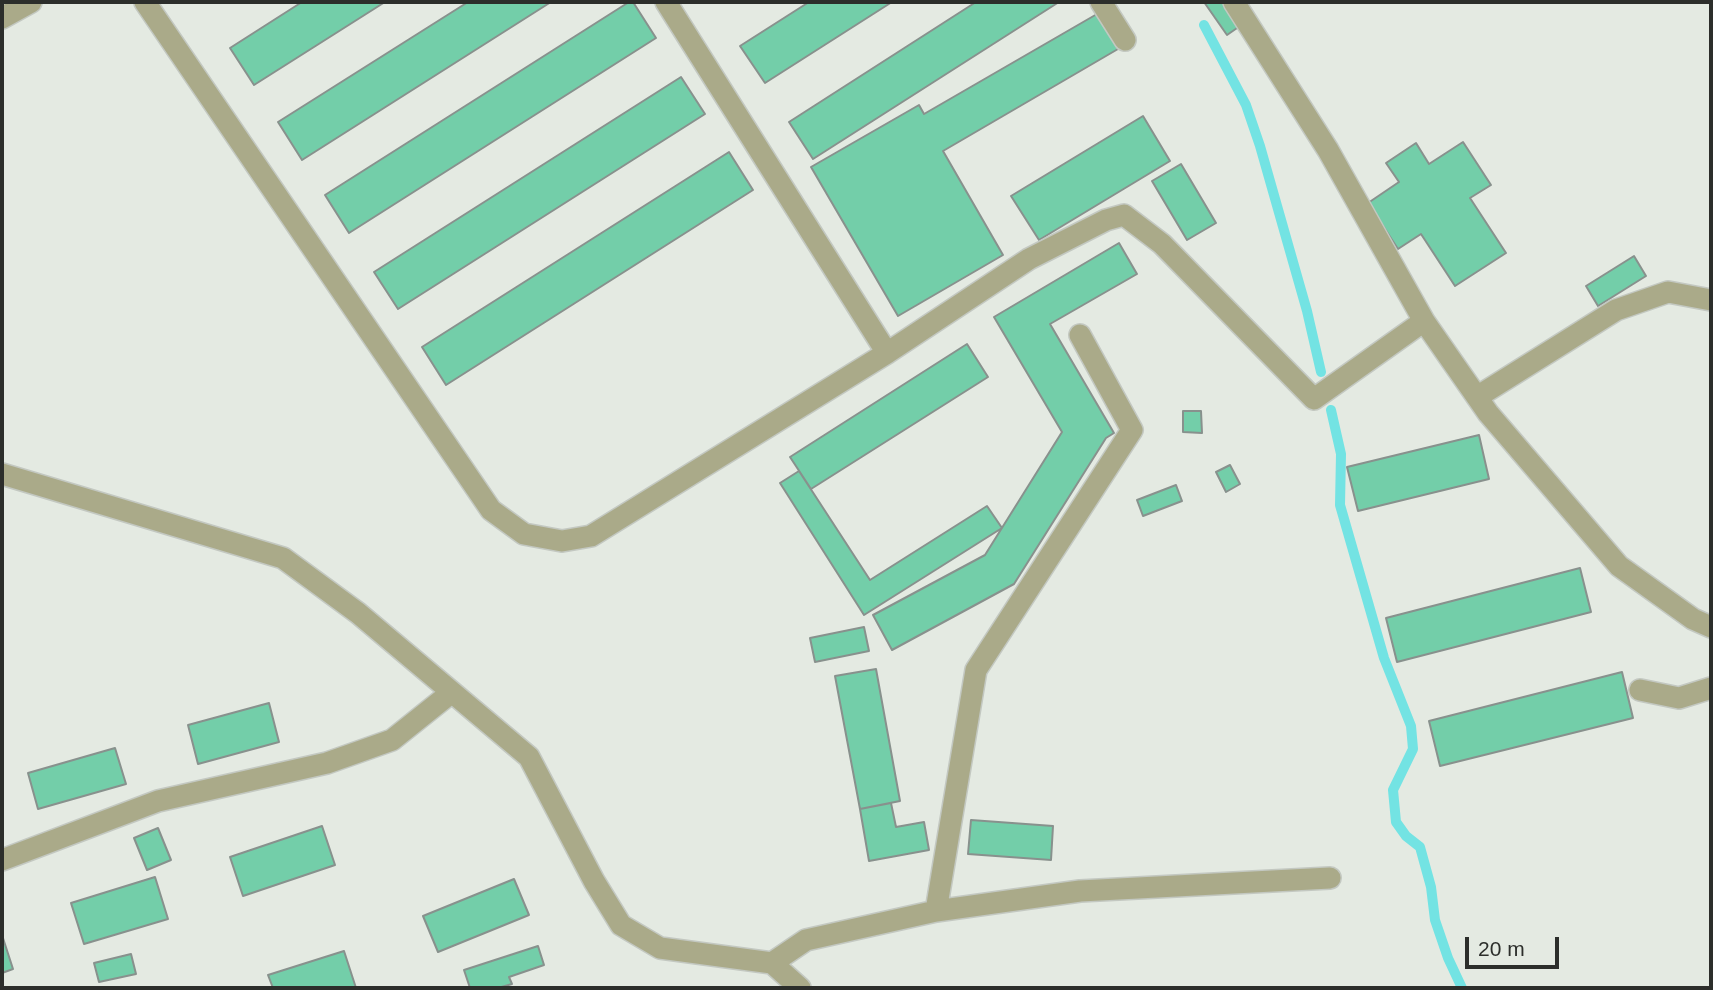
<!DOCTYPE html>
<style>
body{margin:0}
#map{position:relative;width:1713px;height:990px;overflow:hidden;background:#e4eae2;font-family:Arial,sans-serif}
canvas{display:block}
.frame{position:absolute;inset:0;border:4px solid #2c2e2b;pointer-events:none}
.scale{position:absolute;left:1465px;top:937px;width:94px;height:32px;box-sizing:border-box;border:4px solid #2c2e2b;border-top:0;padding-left:9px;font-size:21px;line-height:24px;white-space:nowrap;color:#2c2e2b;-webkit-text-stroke:5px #e4eae2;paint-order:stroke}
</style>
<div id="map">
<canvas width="1713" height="990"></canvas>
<div class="frame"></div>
<div class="scale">20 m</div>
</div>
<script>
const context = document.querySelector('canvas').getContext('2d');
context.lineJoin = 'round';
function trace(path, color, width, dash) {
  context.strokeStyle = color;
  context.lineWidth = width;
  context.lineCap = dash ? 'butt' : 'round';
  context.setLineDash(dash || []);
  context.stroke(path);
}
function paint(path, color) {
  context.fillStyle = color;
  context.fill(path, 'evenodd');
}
trace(new Path2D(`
 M1204,25L1246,105L1260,146L1307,311L1321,372
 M1331,410L1341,454L1340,505L1384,658L1411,726L1413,749L1393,790L1396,822L1406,836L1420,847L1431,887L1435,920L1448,958L1462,988`), '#73e3e3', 10);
const building = new Path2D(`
 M302,2H385L254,85L230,48Z
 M468,2H551L302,160L278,122Z
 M629,2H633L656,38L349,233L325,195Z
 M809,2H892L765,83L740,46Z
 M976,2H1059L813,159L789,122Z
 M1204,2H1224L1240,26L1227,35Z
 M1097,14L1118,49L943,151L1003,255L898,316L811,167L919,105L924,114Z
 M681,77L705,114L398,309L374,272Z
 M1143,116L1170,161L1039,240L1011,196Z
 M1463,142L1491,185L1470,198L1506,253L1455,286L1421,234L1398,249L1368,203L1399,182L1386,163L1416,143L1429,164Z
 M729,152L753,190L446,385L422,347Z
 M1181,164L1216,223L1187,240L1152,181Z
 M1119,243L1137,274L1050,324L1114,433L1106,438L1014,584L892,650L873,615L985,555L1062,432L994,317Z
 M1634,256L1646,276L1598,306L1586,286Z
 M967,344L988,377L811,489L790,457Z
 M1183,411H1201L1202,433L1183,432Z
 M1479,435L1489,479L1358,511L1347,467Z
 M1230,465L1240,484L1226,492L1216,472Z
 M799,471L870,580L987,506L1002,528L864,615L780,483Z
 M1176,485L1182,501L1143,516L1137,500Z
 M1580,568L1591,612L1397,662L1386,618Z
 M864,627L869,651L815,662L810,638Z
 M876,669L900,801L860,809L835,676Z
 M1622,672L1633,718L1440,766L1429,721Z
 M269,703L279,742L198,764L188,725Z
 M115,748L126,784L38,809L28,773Z
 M891,803L896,827L924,822L929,850L869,861L860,809Z
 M971,820L1053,826L1051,860L968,854Z
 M322,826L335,865L243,896L230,857Z
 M158,828L171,860L147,870L134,838Z
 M155,877L168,919L84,944L71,903Z
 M514,879L529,915L438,952L423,916Z
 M2,935L13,969L2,973Z
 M538,946L544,965L509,977L512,984L498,988H470L464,970Z
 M344,951L356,988H273L268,975Z
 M131,954L136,974L99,982L94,963Z`);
paint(building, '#73cea9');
trace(building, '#88918d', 2);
const minor = new Path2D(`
 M145,2L491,510L524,534L562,541L591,536L887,353L1029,259L1106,220L1124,215L1162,244L1314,399L1424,321L1328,150L1234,2
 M666,2L887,353
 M1101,2L1125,40
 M2,18L31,2
 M1424,321L1488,413L1619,566L1693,619L1711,627
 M1477,397L1616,310L1668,292L1711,300
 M2,474L283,558L358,613L529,757L594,881L621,925L660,948L772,963L800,988
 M1640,690L1679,698L1711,688
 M2,860L158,801L327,763L392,740L452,692
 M936,911L976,670L1132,430L1080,335
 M772,963L806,940L936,911L1080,891L1330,878`);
trace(minor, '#c3c8c1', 24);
trace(minor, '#aaaa89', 21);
</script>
